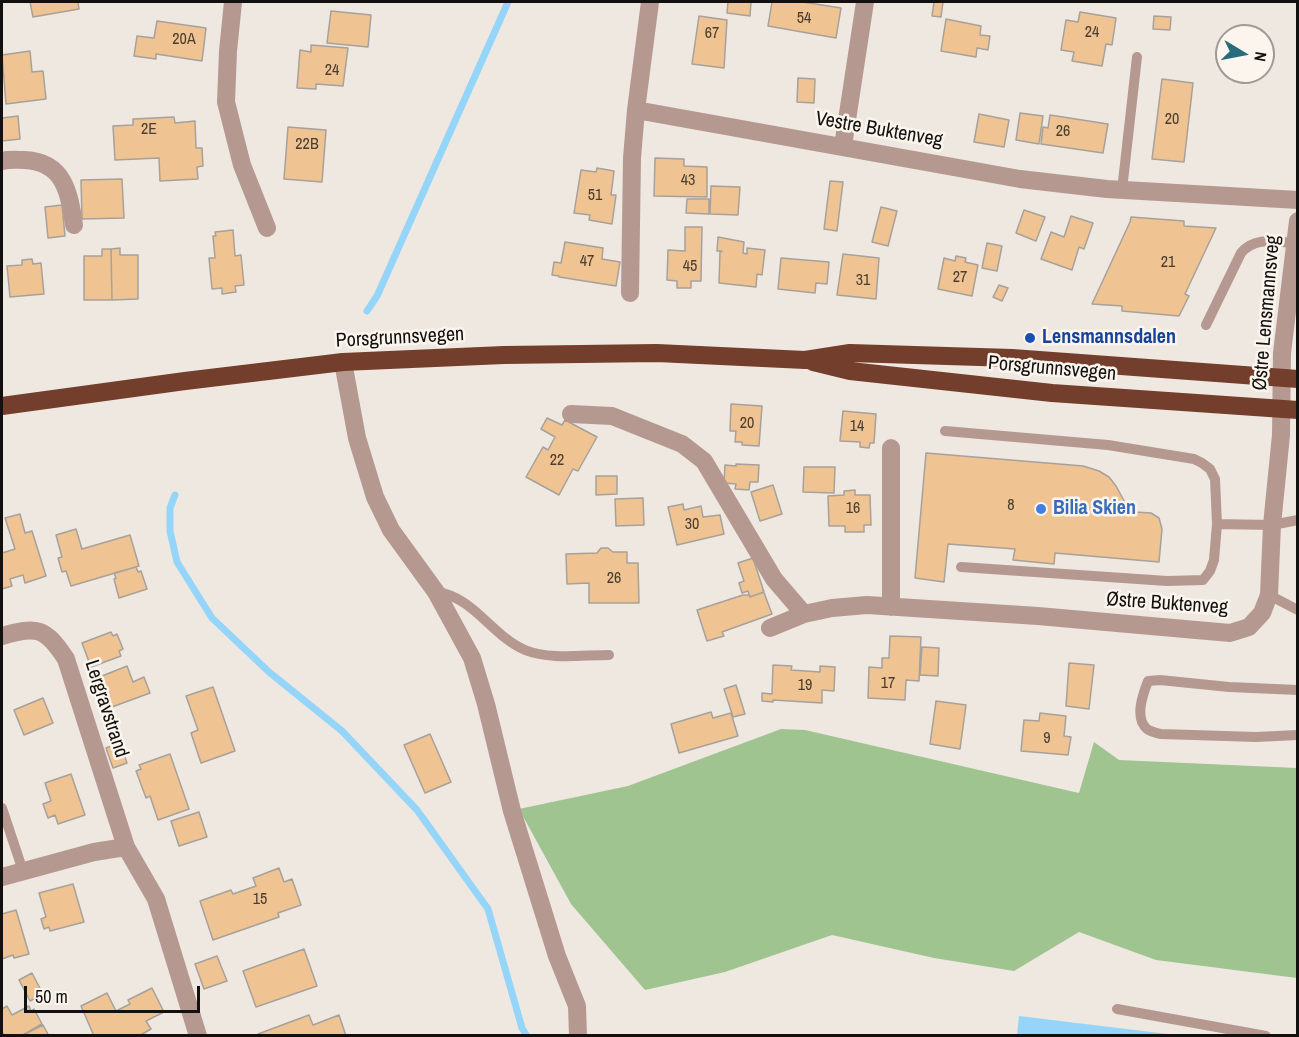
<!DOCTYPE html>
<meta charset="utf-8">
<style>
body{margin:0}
#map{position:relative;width:1299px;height:1037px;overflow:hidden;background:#eee8e1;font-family:"Archivo Narrow",sans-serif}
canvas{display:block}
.frame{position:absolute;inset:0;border:3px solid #13110f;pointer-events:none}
.north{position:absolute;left:1215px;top:24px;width:60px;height:60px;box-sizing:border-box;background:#fbf5ee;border:2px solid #9e9a95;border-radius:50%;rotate:100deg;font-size:16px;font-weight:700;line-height:24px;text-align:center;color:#13110f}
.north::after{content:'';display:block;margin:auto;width:21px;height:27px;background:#276b7c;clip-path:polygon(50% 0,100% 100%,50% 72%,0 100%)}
.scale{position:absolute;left:24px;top:986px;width:176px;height:27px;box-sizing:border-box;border:3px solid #13110f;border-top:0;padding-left:8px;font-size:18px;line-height:21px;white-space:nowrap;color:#13110f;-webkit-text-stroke:4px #fbf5ee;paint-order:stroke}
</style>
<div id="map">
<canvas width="1299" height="1037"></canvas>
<div class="frame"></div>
<div class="north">N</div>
<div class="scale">50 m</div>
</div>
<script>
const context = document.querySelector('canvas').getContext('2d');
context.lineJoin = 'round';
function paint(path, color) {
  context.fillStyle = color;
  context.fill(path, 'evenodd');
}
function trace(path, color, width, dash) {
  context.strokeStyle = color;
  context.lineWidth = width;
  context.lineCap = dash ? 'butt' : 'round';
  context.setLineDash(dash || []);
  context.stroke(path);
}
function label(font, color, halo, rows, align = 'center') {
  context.font = font + ' "Archivo Narrow",sans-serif';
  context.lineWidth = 5;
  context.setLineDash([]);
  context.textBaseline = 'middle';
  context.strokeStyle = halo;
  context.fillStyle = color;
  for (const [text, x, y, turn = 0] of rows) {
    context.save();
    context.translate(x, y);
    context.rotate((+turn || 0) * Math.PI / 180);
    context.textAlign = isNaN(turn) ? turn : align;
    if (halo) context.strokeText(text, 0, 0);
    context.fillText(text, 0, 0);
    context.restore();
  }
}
paint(new Path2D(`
 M781,729L805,730L1079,793L1094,742L1119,760L1297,768V978L1156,960L1079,932L1014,971L934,958L832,935L725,972L645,990L571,904L519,809L628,786Z`), '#9fc490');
paint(new Path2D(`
 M1019,1016L1176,1035H1017Z`), '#95d5f9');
trace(new Path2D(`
 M367,311L377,296L508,2
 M175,495L170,508V531L177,562L212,618L269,672L342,731L417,810L488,909L522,1028L527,1036`), '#95d5f9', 7);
const building = new Path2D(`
 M30,2H78L79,9L33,17Z
 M728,2H751L750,16L727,13Z
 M772,2H803L841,8L836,38L768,26Z
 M934,2H943L941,17L932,16Z
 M331,11L371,15L368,47L327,43Z
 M1080,12L1116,18L1112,45L1106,44L1102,66L1072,61L1074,52L1061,50L1066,20L1078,22Z
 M699,16L727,20L724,68L692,64Z
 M1154,16L1171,17L1170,30L1153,29Z
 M946,19L981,26L980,35L990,36L988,50L977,48L976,57L941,51Z
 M157,21L206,28L202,61L156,54V59L134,56L137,36L154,38Z
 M311,45L348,48L343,86L316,84V89L297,88L300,50L311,52Z
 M30,51L32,72L43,71L46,99L6,104L2,55Z
 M798,78L815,79L814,103L797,102Z
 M1162,79L1193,83L1184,162L1152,159Z
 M1020,113L1043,116L1039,144L1016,140Z
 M979,114L1009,120L1004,147L974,142Z
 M1050,115L1108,124L1103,153L1041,144L1043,127L1048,128Z
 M18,116L20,139L2,141V118Z
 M174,117L175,123L195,121L196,148H202L203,166L197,167L198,179L160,181L159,158L115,160L113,126L133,125V119Z
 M288,127L326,130L322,182L284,179Z
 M655,158L684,159V166L707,167V197L654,196Z
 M597,168L614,171L611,195H616L612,224L589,220L590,215L574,213L581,170L596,172Z
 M122,179L124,218L82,219L81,180Z
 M830,181L843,182L837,231L824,229Z
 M711,186L740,187L738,215L710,214Z
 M687,199H709V214L686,213Z
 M62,205L65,236L48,238L45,207Z
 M881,207L897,211L888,246L872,242Z
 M1024,210L1045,217L1036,241L1016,233Z
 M1071,216L1093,223L1084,249L1079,247L1072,270L1041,259L1051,232L1064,237Z
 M1131,217L1184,221V226L1216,228L1185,294L1189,296L1179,316L1122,311V306L1092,304L1130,222Z
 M685,227H702L701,281H691V288H677V281L667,280L668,250L685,251Z
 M233,230L235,256L241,255L244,285L235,286L236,292L222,294V288L212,289L209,258H215L213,236H216L215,232Z
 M718,237L744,242L743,253L747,254V248L765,250L762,275L757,274L756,287L719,283L720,252L722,251H717Z
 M565,242L603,248L602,259L620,262L616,286L559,277V276L552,275L554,262L561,263Z
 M987,243L1002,246L997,271L982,268Z
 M120,248V255H138V299L112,300L111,249Z
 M102,249H111L112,300H84V256H102Z
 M843,254L879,258L876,299L837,295Z
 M956,256L966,258L965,262L978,265L972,296L938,289L944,258L955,261Z
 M781,258L829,262L827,284L816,283L815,293L778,289Z
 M32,259L33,264L41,263L44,294L10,297L7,266L22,265V260Z
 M999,285L1008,288L1002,301L993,297Z
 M731,404L762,406L759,446L742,445V442H735L736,431H730Z
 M843,411L876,414L874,443H870L869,448L860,447V442L840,441Z
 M547,418L562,425L565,420L597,437L578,471L573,469L559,495L526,477L543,447L548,450L555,437L541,429Z
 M926,453L1083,466L1099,471L1109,477L1116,486L1128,508L1135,512L1151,513L1159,518L1162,529L1159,562L1055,553L1054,564L1013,560L1015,549L948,544L944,582L915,578Z
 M736,464L759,465L758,482H750L749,490L735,489L736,484L724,483L725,465L736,466Z
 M804,467H835L834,493L803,492Z
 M596,476H617V494L596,495Z
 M773,485L782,514L760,521L751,492Z
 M855,490V495H870L871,525H864V532H845V526H829L828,496L844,495V491Z
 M643,498L644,525L616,526L615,499Z
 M683,504L684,510L701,506L703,517L720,515L724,534L677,545L668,507Z
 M20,514L25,533L32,531L46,576L25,583L23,575L10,579L12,586L2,589V553L15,549L5,518Z
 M76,529L82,549L130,535L139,566L71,586L66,571L62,572L58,558L62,557L56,535Z
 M601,548H608L613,552H627V563H638L639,603H589V583L567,584L566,554L597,553Z
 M753,558L764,592L750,597L748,591L742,593L739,583L744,581L738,563Z
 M136,567L138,572L141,571L147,589L119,598L114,579L116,578L114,573Z
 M763,590L772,614L722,632L724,636L707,641L697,610L743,595H749L750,597L764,592Z
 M111,632L113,636L117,634L123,649L119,651L121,656L91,667L82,643Z
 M890,636L921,637L919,681L906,680L905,700L868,698L869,667L882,668V658H889Z
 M922,647L939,648L938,676L920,675Z
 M1069,663L1094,665L1089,709L1066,706Z
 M773,665L792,666L791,670L820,672V666L835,667L834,691L822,690V703L773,700V702L762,701V693L772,694Z
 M127,666L133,682L144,677L150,693L112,707L110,702L107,703L97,678Z
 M736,685L745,714L733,717L724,689Z
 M213,687L235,751L201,763L191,733L198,730L186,696Z
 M43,698L53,723L24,735L14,710Z
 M936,701L966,705L960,749L930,744Z
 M711,712L713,718L731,713L738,736L679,753L671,724Z
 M1040,713L1066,716L1064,736L1071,737L1068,755L1021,751L1024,720L1039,721Z
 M430,734L451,782L425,793L404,745Z
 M120,743L127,763L113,768L106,748Z
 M170,754L189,809L158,820L150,796L146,798L136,771L141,769L139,765Z
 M71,774L85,815L58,824L55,815L48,818L43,804L51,801L45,783Z
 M199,812L207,837L179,846L171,821Z
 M279,868L284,882L292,879L301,905L278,913L279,917L213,940L200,901L231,890L233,894L256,886L253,878Z
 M73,884L84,922L50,931L49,927L44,929L41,919L46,917L39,893Z
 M16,910L29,954L14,958L13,955L2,959V914Z
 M304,949L317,986L256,1007L243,971Z
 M217,956L227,981L204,989L195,964Z
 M32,973L43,994L30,1001L19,980Z
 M152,988L164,1012L146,1021L151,1029L139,1036H94L81,1006L107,993L116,1011L130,1004L128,1000Z
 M7,1006L12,1015L29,1006L31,1011L34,1009L42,1024L21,1036H4L2,1031V1009Z
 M309,1015L313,1025L339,1015L346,1036H258V1034Z
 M43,1025L49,1036H21Z`);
paint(building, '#efc392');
trace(building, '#a7a19b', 1.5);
trace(new Path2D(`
 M1122,190L1137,57
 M1206,325L1241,253C1255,236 1276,242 1295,243
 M945,431L1108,445L1194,459L1202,463L1210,469L1215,479L1217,524L1214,560L1210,571L1203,580L1167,581L961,567
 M1217,524L1272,525L1298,520
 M436,592C473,596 492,636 525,650C550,660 582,655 609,655
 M1269,595L1298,610
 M1298,690L1229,687L1160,680L1148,681C1143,694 1134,718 1147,729C1151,732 1157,733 1161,734L1256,737L1298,735
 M2,808L23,871
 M1117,1009L1266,1036`), '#b59990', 10);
trace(new Path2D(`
 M233,2L228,51L226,102L242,165L267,228
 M636,110L1020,179L1107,189L1298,200
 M843,146L865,2
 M2,161C10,159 17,160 25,160C64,162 69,192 74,225
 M630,293L632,158L636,110L650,2
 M343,362L357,438L375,497L391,530L436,592L472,658L486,704L512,811L557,956L577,1006L578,1036
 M571,414L612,416L682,444L704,461L774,579L804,614
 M891,607V448
 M770,628L804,614L832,608L867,605L1038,616L1230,633L1249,627L1262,613L1269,595L1272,525L1281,435L1282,353L1298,221
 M2,636C37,626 45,627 66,659L126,847L156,899L198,1036
 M2,877L94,852L126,847`), '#b59990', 18);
trace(new Path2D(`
 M813,362L850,371L1052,393L1298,410
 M2,406L185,381L343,362L504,355L657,353L805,360L850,353L1012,358L1298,379`), '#743e2c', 18);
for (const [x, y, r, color] of [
 [1030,338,6,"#1a4fb4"],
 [1041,509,6,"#3f7fe0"]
]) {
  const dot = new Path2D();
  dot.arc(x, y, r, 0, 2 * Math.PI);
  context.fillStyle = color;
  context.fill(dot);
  trace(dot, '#fbf5ee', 2);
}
label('16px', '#4a3e30', null, [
 ["54",804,19],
 ["24",1092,33],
 ["67",712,34],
 ["20A",184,40],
 ["24",332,71],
 ["20",1172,120],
 ["2E",149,130],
 ["26",1063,132],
 ["22B",307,145],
 ["43",688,181],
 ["51",595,196],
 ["47",587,262],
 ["21",1168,263],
 ["45",690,267],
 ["27",960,278],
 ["31",863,281],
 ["20",747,424],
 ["14",857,427],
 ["22",557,461],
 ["8",1011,506],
 ["16",853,509],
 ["30",692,525],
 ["26",614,579],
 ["17",888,684],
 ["19",805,686],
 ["9",1047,739],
 ["15",260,900]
]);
label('20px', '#13110f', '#fbf5ee', [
 ["Vestre Buktenveg",879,130,10],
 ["Østre Lensmannsveg",1267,313,-85],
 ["Porsgrunnsvegen",400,338,-3],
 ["Porsgrunnsvegen",1052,369,5],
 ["Østre Buktenveg",1167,604,4],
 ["Lergravstrand",106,709,72]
]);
label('bold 20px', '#164399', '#fbf5ee', [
 ["Lensmannsdalen",1042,338]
], 'left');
label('bold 20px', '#366cbe', '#fbf5ee', [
 ["Bilia Skien",1053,509]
], 'left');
</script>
